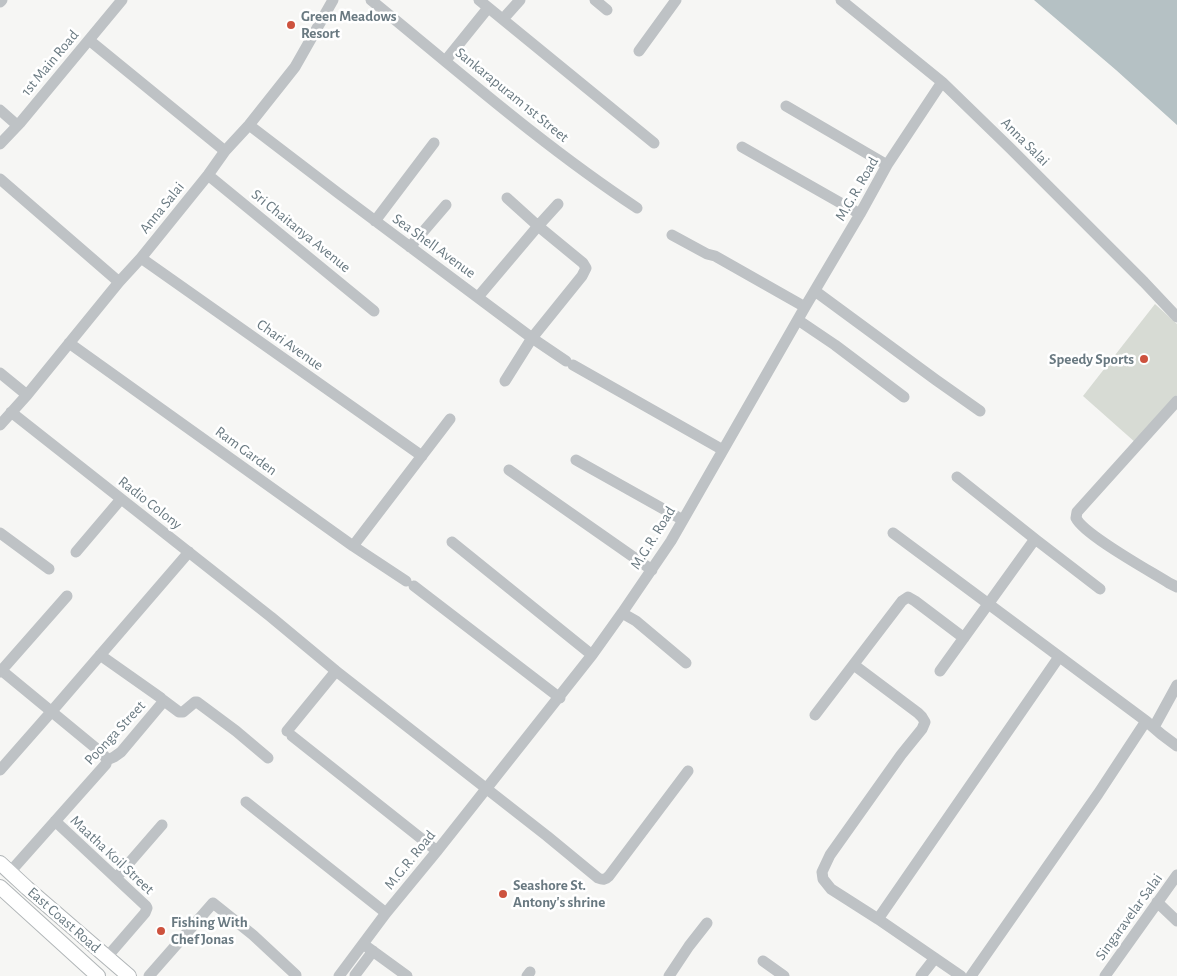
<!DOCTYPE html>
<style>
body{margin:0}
canvas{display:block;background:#f6f6f4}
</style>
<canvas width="1177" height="976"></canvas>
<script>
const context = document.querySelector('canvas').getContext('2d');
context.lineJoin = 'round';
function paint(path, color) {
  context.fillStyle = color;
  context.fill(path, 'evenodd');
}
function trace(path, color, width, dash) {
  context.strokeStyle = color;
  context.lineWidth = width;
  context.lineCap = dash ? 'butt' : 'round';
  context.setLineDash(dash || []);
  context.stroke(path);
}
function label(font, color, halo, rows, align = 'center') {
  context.font = font + ' "Alegreya Sans",sans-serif';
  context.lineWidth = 5;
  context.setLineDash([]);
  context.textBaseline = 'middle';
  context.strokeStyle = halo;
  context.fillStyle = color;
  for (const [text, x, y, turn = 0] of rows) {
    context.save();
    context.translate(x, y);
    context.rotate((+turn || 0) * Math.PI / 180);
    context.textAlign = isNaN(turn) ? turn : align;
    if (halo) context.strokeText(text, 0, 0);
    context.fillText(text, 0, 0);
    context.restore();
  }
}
paint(new Path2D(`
 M1155,304L1177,324V395L1136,443L1083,396Z`), '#d7dbd4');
paint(new Path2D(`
 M1034,0H1177V125L1116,70Z`), '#b5c1c4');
const major = new Path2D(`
 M0,863L27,888L129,976
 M0,887L98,976`);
trace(major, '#b0b5b7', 16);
trace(new Path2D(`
 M371,0C458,71 543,146 637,208
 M479,0L654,143
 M595,0L607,10
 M841,0L942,82L1010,148L1144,282L1177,317
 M0,2L2,0
 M503,19L520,0
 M89,40L225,151
 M639,51L676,0
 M446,60L488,8
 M786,106L887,165
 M0,110L17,125
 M249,125L338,193L532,338L582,276L586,268L583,263L538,226L478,297
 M0,144L20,123L122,0
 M742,147L860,214
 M208,175L374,311
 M0,179L119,282
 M507,198L538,226L558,204
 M375,221L434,143
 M672,235L707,254L715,256L805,307
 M410,247L446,205
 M141,258L422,456
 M815,291L936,380L980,411
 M798,320L835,345L904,397
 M69,343L353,546L406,581
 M573,365L723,450
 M0,373L27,395
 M505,381L532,338L566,361
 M1177,401L1077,512L1076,518C1084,535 1150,571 1169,583L1177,587
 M11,412L271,617L336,671L547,836L598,878C603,880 605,880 609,876L688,771
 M0,425L27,395L119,282L141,258L208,175L225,151L249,125L295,67L333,0
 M576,460L683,520
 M509,470L652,570
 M957,477L1035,539
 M0,533L49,569
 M893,533L1146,721L1161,734L1177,746
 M452,542L592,655
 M353,546L450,419
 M76,552L121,499
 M414,586L560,698
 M622,613L636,621L686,663
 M854,665L918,713L922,717L925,722L922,729L901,755L830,855L822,872L823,879L831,889L878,919L961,976
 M1,670L103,754L107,760
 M940,671L1035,539L1100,589
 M0,672L67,596
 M163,700L179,712H183L195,702H197L236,731L268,758
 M815,715L902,601L908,597L915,601L964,638
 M1154,727L1177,685
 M287,731L336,671
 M292,736L437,851
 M0,770L52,711L189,552
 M246,802L386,913
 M55,821L146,906L147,908L145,913L107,957
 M10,872L106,764L107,760L114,757L121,752L163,702L161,698L100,655
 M116,878L162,825
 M1157,902L1177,921
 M878,919L1059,657
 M363,944L407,976
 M763,961L784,976
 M355,975L373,951
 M149,976L213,903L253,935L296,975L295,976
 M339,976L386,913L437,851L592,655L622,613L671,541L805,307L860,214L887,165L942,82
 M527,976L530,972
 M669,976L689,946L707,923
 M921,976L935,958
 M971,976L1098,794L1146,721
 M1105,976L1177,875`), '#bec2c5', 11);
trace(major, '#fff', 14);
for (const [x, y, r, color] of [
 [291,25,5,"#cd523e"],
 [1144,359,5,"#cd523e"],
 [503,894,5,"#cd523e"],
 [161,931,5,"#cd523e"]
]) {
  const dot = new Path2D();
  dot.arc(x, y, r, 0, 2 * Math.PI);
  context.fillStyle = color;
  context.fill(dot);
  trace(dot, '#fff', 2);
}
label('bold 15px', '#697981', '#fff', [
 ["Green Meadows",301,16],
 ["Resort",301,33],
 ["Speedy Sports",1134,359,"right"],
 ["Seashore St.",513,885],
 ["Antony's shrine",513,902],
 ["Fishing With",171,922],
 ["Chef Jonas",171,939]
], 'left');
label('15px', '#697981', '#fff', [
 ["1st Main Road",50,63,-50],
 ["Sankarapuram 1st Street",512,95,39],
 ["Anna Salai",1025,142,45],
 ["M.G.R. Road",857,189,-60],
 ["Anna Salai",162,208,-51],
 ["Sri Chaitanya Avenue",301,231,39],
 ["Sea Shell Avenue",434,246,36],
 ["Chari Avenue",290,345,35],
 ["Ram Garden",246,451,36],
 ["Radio Colony",150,503,38],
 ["M.G.R. Road",653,538,-58],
 ["Poonga Street",115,733,-47],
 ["Maatha Koil Street",112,855,43],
 ["M.G.R. Road",410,860,-51],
 ["Singaravelar Salai",1129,917,-54],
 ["East Coast Road",64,920,41]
]);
</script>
